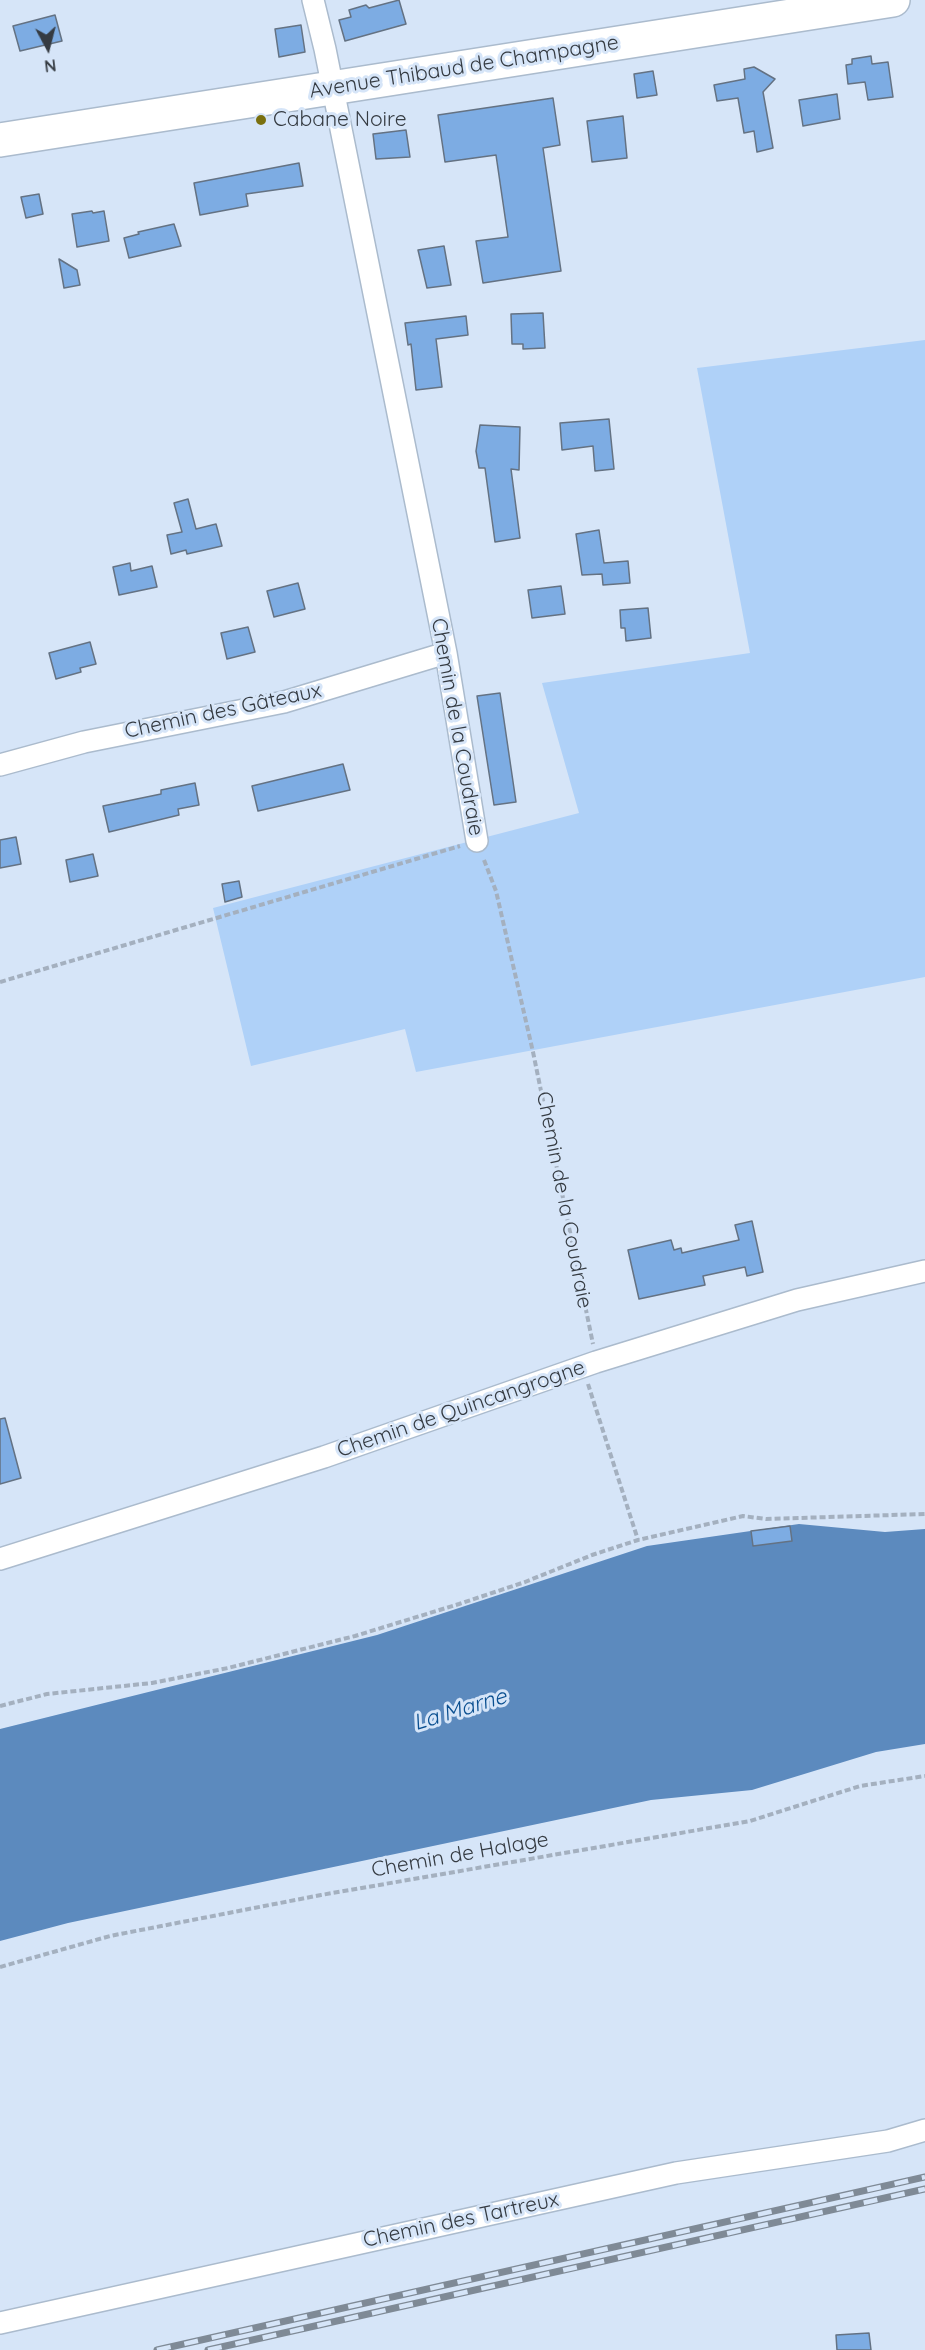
<!DOCTYPE html>
<meta charset="utf-8">
<style>
body{margin:0}
#map{position:relative;width:925px;height:2350px;overflow:hidden;background:#d6e5f8;font-family:Quicksand,sans-serif}
canvas{display:block}
.north{position:absolute;left:18px;top:18px;width:60px;height:60px;-webkit-text-stroke:4px #d6e5f8;paint-order:stroke;rotate:173deg;font-size:16px;font-weight:700;line-height:24px;text-align:center;color:#353b42}
.north::after{content:'';display:block;margin:auto;width:21px;height:27px;background:#353b42;clip-path:polygon(50% 0,100% 100%,50% 72%,0 100%)}
</style>
<div id="map">
<canvas width="925" height="2350"></canvas>
<div class="north">N</div>
</div>
<script>
const context = document.querySelector('canvas').getContext('2d');
context.lineJoin = 'round';
function paint(path, color) {
  context.fillStyle = color;
  context.fill(path, 'evenodd');
}
function trace(path, color, width, dash) {
  context.strokeStyle = color;
  context.lineWidth = width;
  context.lineCap = dash ? 'butt' : 'round';
  context.setLineDash(dash || []);
  context.stroke(path);
}
function label(font, color, halo, rows, align = 'center') {
  context.font = font + ' Quicksand,sans-serif';
  context.lineWidth = 6;
  context.setLineDash([]);
  context.textBaseline = 'middle';
  context.strokeStyle = halo;
  context.fillStyle = color;
  for (const [text, x, y, turn = 0] of rows) {
    context.save();
    context.translate(x, y);
    context.rotate((+turn || 0) * Math.PI / 180);
    context.textAlign = isNaN(turn) ? turn : align;
    if (halo) context.strokeText(text, 0, 0);
    context.fillText(text, 0, 0);
    context.restore();
  }
}
paint(new Path2D(`
 M925,340V977L416,1072L405,1029L251,1066L213,908L579,813L542,683L750,653L697,368Z`), '#afd1f8');
paint(new Path2D(`
 M799,1524L885,1532L925,1529V1744L876,1752L752,1790L651,1800L68,1923L0,1941V1729L377,1635L647,1546Z`), '#5c8abe');
const building = new Path2D(`
 M399,0L406,24L345,41L339,20L351,17L349,10L366,5L369,8Z
 M55,15L62,41L20,51L13,26Z
 M301,25L305,52L279,57L275,29Z
 M871,56L872,64L888,62L893,97L868,100L865,82L848,84L846,65L852,64V59Z
 M754,67L775,79L763,92L773,148L757,152L754,131L744,133L738,98L717,101L714,85L745,79L744,69Z
 M653,71L657,95L637,98L634,74Z
 M837,94L840,119L803,126L799,100Z
 M553,98L560,145L543,148L561,271L483,283L476,241L508,237L496,155L445,162L438,115Z
 M623,116L627,158L592,162L587,121Z
 M406,130L410,157L376,159L373,134Z
 M299,163L303,186L246,194L248,206L200,215L194,183Z
 M39,194L43,214L26,218L21,197Z
 M92,211L93,213L104,211L109,241L77,247L72,214Z
 M174,224L181,246L129,258L124,238L139,234L138,232Z
 M444,246L451,285L427,288L418,250Z
 M59,259L77,270L80,285L64,288Z
 M543,313L545,348L523,349V344H512L511,314Z
 M466,316L468,335L436,339L442,387L416,390L411,344L408,345L405,323Z
 M609,419L614,469L595,471L593,446L562,450L560,423Z
 M480,425L520,427L519,470L511,469L520,538L495,542L485,468H479L476,451Z
 M188,499L196,529L216,524L222,546L187,554L186,550L171,554L167,535L182,532L174,503Z
 M599,530L604,563L628,561L630,583L603,585L602,574L582,575L576,534Z
 M130,563L131,571L152,566L157,587L119,595L113,567Z
 M298,583L305,609L274,617L267,591Z
 M561,586L565,614L532,618L528,590Z
 M648,608L651,638L626,641L625,628H621L620,610Z
 M248,627L255,652L227,659L221,633Z
 M90,642L96,664L80,668L81,672L56,679L49,653Z
 M500,693L516,802L494,805L477,696Z
 M343,764L350,790L258,811L252,786Z
 M195,783L199,805L178,809L179,815L109,832L103,806L161,794V790Z
 M16,837L21,864L0,868V840Z
 M93,854L98,876L70,882L66,860Z
 M239,881L242,897L225,902L222,884Z
 M752,1221L763,1272L747,1276L745,1267L703,1276L705,1285L639,1299L628,1250L671,1240L674,1250L681,1248L682,1253L699,1249L739,1240L735,1225Z
 M5,1418L21,1478L0,1484V1419Z
 M790,1526L792,1541L753,1546L751,1531Z
 M869,2333L871,2350H837L836,2335Z`);
paint(building, '#7dace3');
trace(building, '#647283', 1.5);
const minor = new Path2D(`
 M313,0L325,49L446,653L477,841
 M0,765L84,742L284,702L446,653
 M0,1559L324,1457L596,1362L797,1300L925,1271
 M0,2323L676,2173L888,2141L925,2130`);
const primary = new Path2D(`
 M0,140L893,0`);
trace(minor, '#abbbcd', 24);
trace(primary, '#abbbcd', 36);
trace(new Path2D(`
 M484,860L496,891L533,1052L593,1344
 M0,982L460,846
 M588,1384L638,1540
 M0,1706L47,1694L152,1683L228,1668L355,1636L459,1604L525,1582L592,1555L638,1540L743,1516L766,1519L925,1514
 M0,1967L110,1936L321,1895L750,1821L860,1786L925,1776`), '#a4b0bf', 4, [6, 3]);
trace(minor, '#fff', 21);
trace(primary, '#fff', 33);
const rail = new Path2D(`
 M157,2350L925,2177
 M208,2350L925,2189`);
trace(rail, '#7f8a96', 7);
trace(rail, '#d6e5f8', 4.5, [14]);
for (const [x, y, r, color] of [
 [261,120,6,"#7a700f"]
]) {
  const dot = new Path2D();
  dot.arc(x, y, r, 0, 2 * Math.PI);
  context.fillStyle = color;
  context.fill(dot);
  trace(dot, '#d6e5f8', 2);
}
label('21px', '#353b42', '#d6e5f8', [
 ["Avenue Thibaud de Champagne",464,67,-9],
 ["Chemin des Gâteaux",223,711,-12],
 ["Chemin de la Coudraie",457,727,80],
 ["Chemin de la Coudraie",564,1200,79],
 ["Chemin de Quincangrogne",461,1409,-19],
 ["Chemin de Halage",460,1855,-10],
 ["Chemin des Tartreux",461,2220,-12]
]);
label('21px', '#353b42', '#d6e5f8', [
 ["Cabane Noire",273,120]
], 'left');
label('italic 22px', '#0a4f90', '#d6e5f8', [
 ["La Marne",460,1710,-17]
]);
</script>
